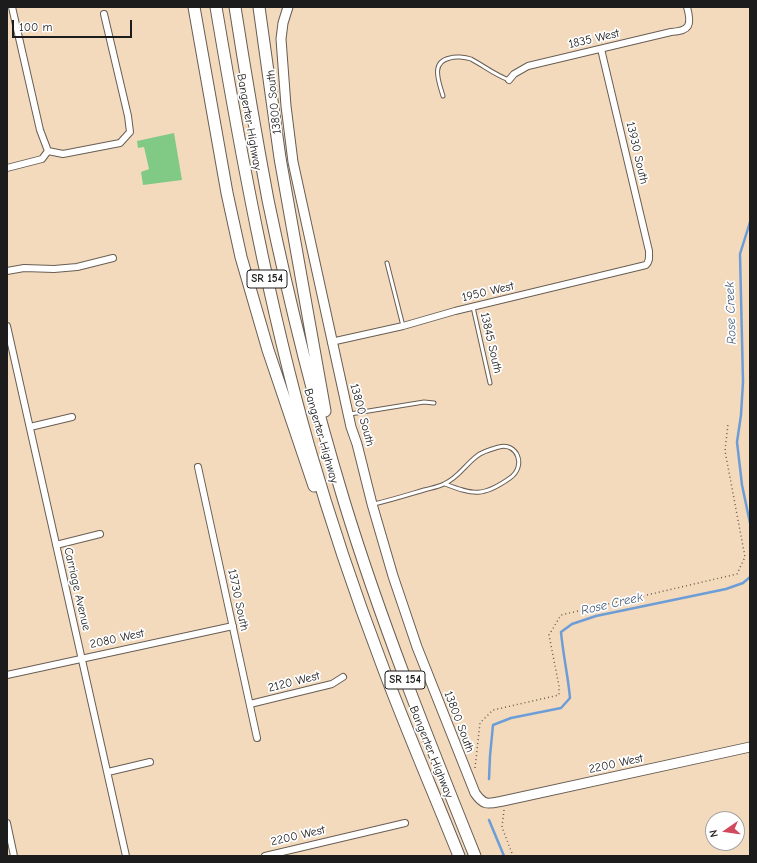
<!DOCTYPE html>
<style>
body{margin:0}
#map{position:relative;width:757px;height:863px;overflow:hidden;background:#f4dabd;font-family:"Comic Neue",sans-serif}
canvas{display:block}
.frame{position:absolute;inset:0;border:8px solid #1c1c1c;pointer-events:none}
.north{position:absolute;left:705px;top:811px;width:40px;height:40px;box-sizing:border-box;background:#fff;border:1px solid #a4a4a4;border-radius:50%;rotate:257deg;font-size:11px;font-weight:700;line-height:16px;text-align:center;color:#1c1c1c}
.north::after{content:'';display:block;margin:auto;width:14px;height:18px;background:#d1495b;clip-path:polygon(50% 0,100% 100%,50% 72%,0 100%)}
.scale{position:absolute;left:12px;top:20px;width:120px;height:18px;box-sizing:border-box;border:2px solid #1c1c1c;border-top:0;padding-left:5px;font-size:12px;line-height:14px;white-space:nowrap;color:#1c1c1c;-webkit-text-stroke:3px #fff;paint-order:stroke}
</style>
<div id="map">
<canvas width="757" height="863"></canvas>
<div class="frame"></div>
<div class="north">N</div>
<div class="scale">100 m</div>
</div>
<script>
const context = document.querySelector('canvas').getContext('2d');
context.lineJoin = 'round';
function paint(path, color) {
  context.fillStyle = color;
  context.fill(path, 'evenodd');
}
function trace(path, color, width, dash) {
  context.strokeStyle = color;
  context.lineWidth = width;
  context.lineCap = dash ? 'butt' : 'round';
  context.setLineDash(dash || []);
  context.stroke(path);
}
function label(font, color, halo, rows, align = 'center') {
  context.font = font + ' "Comic Neue",sans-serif';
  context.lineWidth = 3.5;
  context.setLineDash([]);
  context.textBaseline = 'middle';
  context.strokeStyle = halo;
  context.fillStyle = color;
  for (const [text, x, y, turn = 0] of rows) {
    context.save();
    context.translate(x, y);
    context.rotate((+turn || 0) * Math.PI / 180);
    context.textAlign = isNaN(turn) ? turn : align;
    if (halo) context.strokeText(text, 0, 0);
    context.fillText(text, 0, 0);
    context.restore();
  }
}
paint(new Path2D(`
 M174,133L182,180L143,185L141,172L149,169L144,147L138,148L137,141Z`), '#81ca86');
trace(new Path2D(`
 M750,222L740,254L743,382L741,415L737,442L742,485L750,523
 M489,779L490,756L493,725L511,718L561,708L570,698C568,676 563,654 561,632L572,624L596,616L726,589L743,583L750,577
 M489,820L504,856`), '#6d9dd7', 2.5);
const lane = new Path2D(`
 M443,96C439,82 430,62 450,58C455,56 465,57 471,59C484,66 495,75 509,80
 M387,263L403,326
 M473,307L490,383
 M350,414L424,402L434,403
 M374,504C391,500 407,495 424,490C431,488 438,487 444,484C458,478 465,465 477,456C483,451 492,449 499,447C517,442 527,466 510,478C483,497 474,495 445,484`);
const street = new Path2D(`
 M12,7L40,130L48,151
 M509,80L514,74L528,66L671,32C690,31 692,25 687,7
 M7,168L42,159L48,151L63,154L120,143L130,132L128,116L104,14
 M7,271L24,268L54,269L77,267L113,258
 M7,326L126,856
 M331,342L403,326L455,311L646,265C650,261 649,257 649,251L601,49
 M30,427L72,417
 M198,467L257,738
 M56,545L100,534
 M7,675L233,626
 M250,704L332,684L343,677
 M108,772L150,762
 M7,823L14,856
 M265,856L405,823`);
const secondary = new Path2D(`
 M288,7L283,23L281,39L286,106L293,162L351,427L357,444L372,504L393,576L417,647L475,793C484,806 488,804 503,801L750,747`);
const highway = new Path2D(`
 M194,7L227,193L241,257L268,350L314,486
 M216,7C241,155 268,302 309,447C330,519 354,591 381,662C405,727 433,791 459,856
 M235,7C245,71 256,136 268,200C289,301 314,402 344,501C381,622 428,739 475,856
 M259,7L280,158L325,411`);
trace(lane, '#685e54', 5);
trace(street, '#685e54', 8);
trace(secondary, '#685e54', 11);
trace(highway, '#685e54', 13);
trace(new Path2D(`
 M475,768L480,723L493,710L559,695V686L549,635L561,615L737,574L745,557L725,451L728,424
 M504,810L502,827L513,856`), '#685e54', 1.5, [1, 3]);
trace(lane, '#fff', 3);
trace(street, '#fff', 6);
trace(secondary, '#fff', 9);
trace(highway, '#fff', 11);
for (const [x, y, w] of [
 [267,279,40],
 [405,680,40]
]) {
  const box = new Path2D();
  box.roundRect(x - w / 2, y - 9, w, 18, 3);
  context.fillStyle = '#fff';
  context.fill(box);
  trace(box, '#1c1c1c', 1);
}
label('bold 11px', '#1c1c1c', null, [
 ["SR 154",267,279],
 ["SR 154",405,680]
]);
label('12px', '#1c1c1c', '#fff', [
 ["1835 West",594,39,-13],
 ["13800 South",274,102,-96],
 ["Bangerter Highway",249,122,80],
 ["13930 South",637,153,77],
 ["1950 West",488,292,-13],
 ["13845 South",491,343,77],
 ["13800 South",362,415,75],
 ["Bangerter Highway",321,436,74],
 ["Carriage Avenue",77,589,77],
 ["13730 South",238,600,78],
 ["2080 West",117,639,-12],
 ["2120 West",294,682,-14],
 ["13800 South",459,722,69],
 ["Bangerter Highway",431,752,68],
 ["2200 West",616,764,-12],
 ["2200 West",298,836,-13]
]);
label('italic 13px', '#445c7a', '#fff', [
 ["Rose Creek",731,313,-92],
 ["Rose Creek",612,604,-13]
]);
</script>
